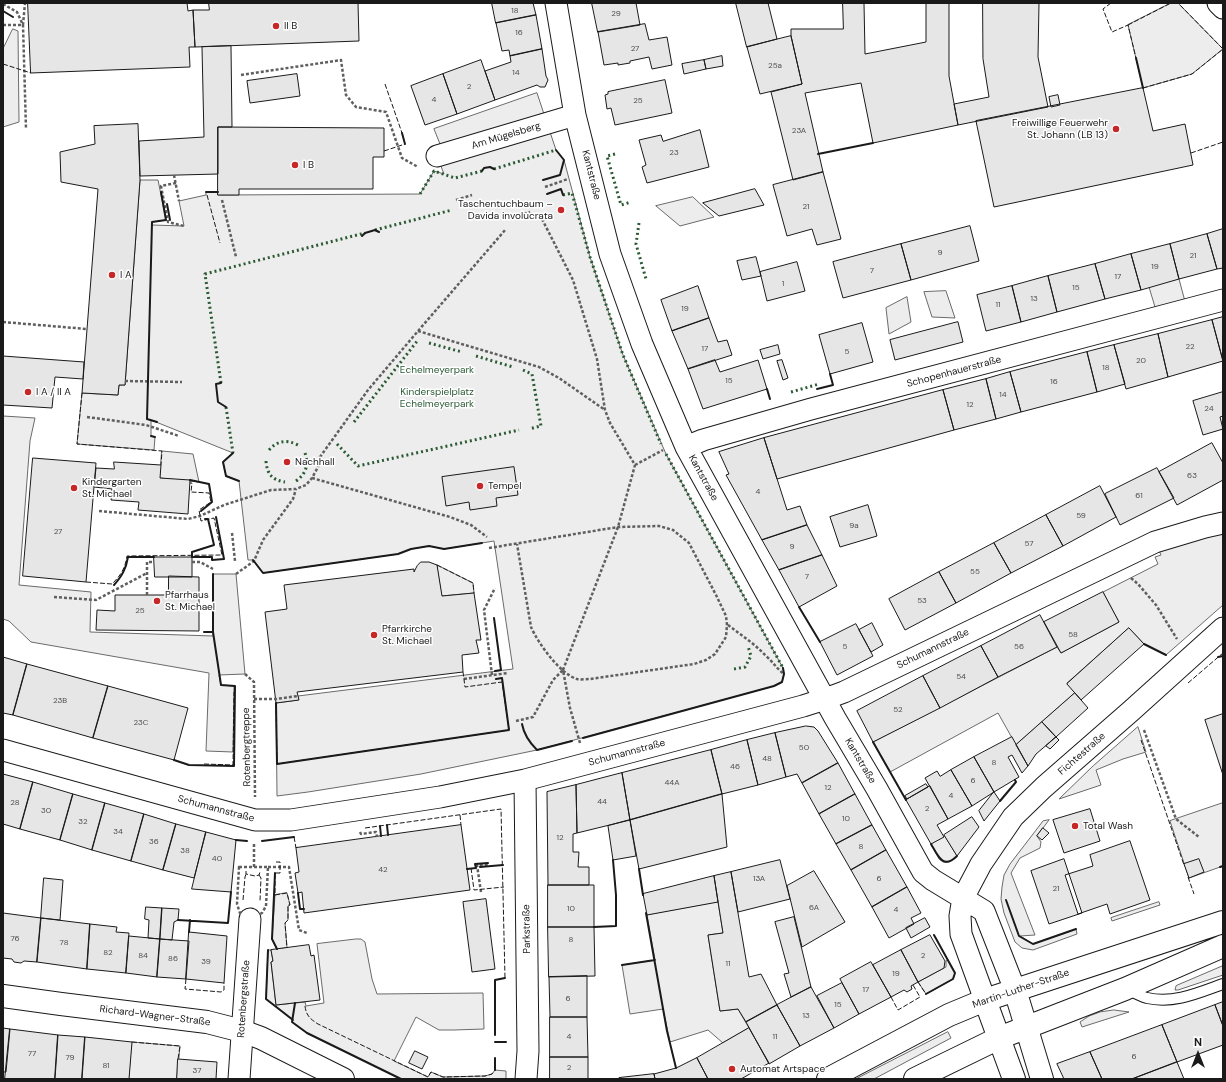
<!DOCTYPE html>
<meta charset="utf-8">
<style>
body{margin:0}
#map{position:relative;width:1226px;height:1082px;overflow:hidden;background:#fff;font-family:"DM Sans",sans-serif}
canvas{display:block}
.frame{position:absolute;inset:0;border:4px solid #1a1a1a;pointer-events:none}
.north{position:absolute;left:1178px;top:1034px;width:40px;height:40px;-webkit-text-stroke:3px #fff;paint-order:stroke;rotate:0deg;font-size:11px;font-weight:700;line-height:16px;text-align:center;color:#1a1a1a}
.north::after{content:'';display:block;margin:auto;width:14px;height:18px;background:#1a1a1a;clip-path:polygon(50% 0,100% 100%,50% 72%,0 100%)}
</style>
<div id="map">
<canvas width="1226" height="1082"></canvas>
<div class="frame"></div>
<div class="north">N</div>
</div>
<script>
const context = document.querySelector('canvas').getContext('2d');
context.lineJoin = 'round';
function paint(path, color) {
  context.fillStyle = color;
  context.fill(path, 'evenodd');
}
function trace(path, color, width, dash) {
  context.strokeStyle = color;
  context.lineWidth = width;
  context.lineCap = dash ? 'butt' : 'round';
  context.setLineDash(dash || []);
  context.stroke(path);
}
function label(font, color, halo, rows, align = 'center') {
  context.font = font + ' "DM Sans",sans-serif';
  context.lineWidth = 3;
  context.setLineDash([]);
  context.textBaseline = 'middle';
  context.strokeStyle = halo;
  context.fillStyle = color;
  for (const [text, x, y, turn = 0] of rows) {
    context.save();
    context.translate(x, y);
    context.rotate((+turn || 0) * Math.PI / 180);
    context.textAlign = isNaN(turn) ? turn : align;
    if (halo) context.strokeText(text, 0, 0);
    context.fillText(text, 0, 0);
    context.restore();
  }
}
const built = new Path2D(`
 M1171,3H1178L1223,49L1192,74L1143,88L1128,25Z
 M13,29L18,31L19,122L3,127V49Z
 M537,93L556,150L564,160L590,257L623,355L666,454L783,668L784,674L782,682L774,686L537,750L421,774L308,792L277,796L276,703L298,700V696L513,669L494,541L444,549L429,546L411,549L398,554L263,573L253,560H248L239,481L226,476L223,462L233,453L151,420V436L155,437L154,450L77,444L82,393L118,395L119,385H125L140,180H158L166,220L152,222V225L184,226L179,201L206,195V192H218V195L420,194L434,171L444,174L437,156L444,154L434,129Z
 M693,197L714,217L680,226L656,206Z
 M1179,279L1187,309L1158,317L1149,287Z
 M946,291L955,318L932,317L924,292Z
 M907,297L911,322L889,334L886,308Z
 M3,416L35,418L30,441L19,585L91,592L90,632L213,636V574H236L245,674L219,675L221,685L234,686L233,752L206,751L209,673L31,642L9,621L3,619Z
 M162,451L193,454L199,482L160,478Z
 M1223,523V605L1166,655L1144,644L1129,628L1067,683L1075,693L1016,745L998,713L890,772L873,742L1057,647L1061,653L1119,622L1103,592L1158,564L1155,557L1161,555L1155,542Z
 M437,565L473,583L474,593L442,596Z
 M1138,727L1146,752L1123,759L1096,770L1101,785L1059,799L1093,766Z
 M1223,803V866L1189,878L1170,821Z
 M1049,820L1037,836L1041,842L1040,848L1020,858L1011,873L1035,935L1020,936L1033,944L1076,929L1077,934L1033,950L1022,948L1015,942L1004,913L1001,899L1002,887L1004,875L1010,864L1043,821Z
 M945,836L957,856L952,860L948,862H943L939,859L931,844Z
 M287,893L290,905L288,906V920L285,923L287,948L277,949L272,939L275,895Z
 M718,902L723,933L708,935L720,1011L738,1009L749,1028L723,1043L708,1030L670,1042L663,1009L630,1014L622,965L655,960L647,915Z
 M1159,902L1160,905L1112,921L1111,918Z
 M356,939H361L365,942L372,979L377,994L483,993L484,1029L454,1030H439L416,1017L394,1061L428,1077L431,1072L443,1077L485,1076L492,1074L495,1070L506,1071V1079H401L307,1033L292,1022L293,1020L266,999L268,950H271L273,961L271,962L276,1005L305,1002L306,1006L324,1003L317,944Z
 M948,960L955,973L953,979L926,994L918,982L944,968L946,967V961Z
 M1223,966V975L1178,990H1175L1176,986Z
 M1114,1010L1129,1012L1082,1027L1080,1022L1089,1016L1100,1012Z
 M948,1032L951,1038L874,1079H856Z
 M132,1042L180,1046L177,1079H129Z`);
paint(built, '#ededed');
trace(built, '#6a6a6a', 1);
const building = new Path2D(`
 M28,3H187L188,11L193,10L195,47H189L190,67L31,73Z
 M209,3H358L359,41L195,47L193,10H209Z
 M492,3H533L536,15L496,23Z
 M592,3H636L640,25L598,32Z
 M736,3H768L777,39L747,47Z
 M843,3H864L865,54L926,42V3H949V76L958,125L873,143L861,83L805,93L823,172L793,180L771,92L802,84L791,36V29H843Z
 M983,3H1039L1038,57L1048,107L958,125L954,104L989,97L983,59Z
 M536,15L542,49L510,56L509,50L502,51L496,23Z
 M645,24L649,40L667,37L672,65L652,69L649,57L630,61V63L618,65V63L604,65L598,32Z
 M791,36L802,84L760,94L747,47Z
 M231,46L232,127H218V174L140,176L139,141L204,137L202,47Z
 M542,49L546,76L548,80L545,87H540L537,85L495,100L485,71L511,62L510,56Z
 M722,56L723,66L706,69L704,60Z
 M481,60L495,100L457,114L443,74Z
 M704,60L706,69L684,74L682,64Z
 M297,74L300,96L250,103L247,81Z
 M443,74L457,114L425,125L411,86Z
 M665,80L672,113L615,125L611,108L607,109L605,95L608,94V92Z
 M1143,88L1153,131L1185,124L1193,165L994,207L976,121Z
 M1058,95L1060,105L1051,107L1049,97Z
 M138,124L140,180L125,385H119L118,395L82,393L98,189L61,182L60,152L95,144L94,126Z
 M218,127L384,128V157H373V189H239V195H218Z
 M700,130L709,167L647,183L642,167L646,165L639,140L661,135L663,141Z
 M823,172L841,239L817,245L812,229L787,236L773,185Z
 M755,189L764,205L719,216L703,203Z
 M970,226L979,261L911,280L901,244Z
 M1223,229V268L1217,269L1207,234Z
 M1207,234L1217,269L1179,279L1170,244Z
 M901,244L911,280L843,298L833,262Z
 M1170,244L1179,279L1141,290L1131,254Z
 M1131,254L1141,290L1105,299L1095,264Z
 M756,257L761,276L742,280L737,261Z
 M797,262L805,291L767,301L760,272Z
 M1095,264L1105,299L1057,312L1048,276Z
 M1048,276L1057,312L1021,322L1012,286Z
 M698,286L709,318L672,331L661,300Z
 M1012,286L1021,322L986,331L977,295Z
 M1223,317V361L1212,320Z
 M709,318L718,342L727,340L732,355L688,369L672,331Z
 M1212,320L1223,361L1168,377L1158,334Z
 M958,322L963,342L895,360L890,340Z
 M862,323L873,362L830,374L819,335Z
 M1158,334L1168,377L1126,389L1114,345Z
 M778,345L780,354L763,359L760,350Z
 M1114,345L1125,384L1097,392L1087,352Z
 M1087,352L1097,392L1021,412L1010,372Z
 M3,356L84,362L83,379L55,377L52,408L3,405Z
 M715,360L720,372L758,360L767,389L703,409L688,369Z
 M782,360L788,378L783,380L777,361Z
 M1010,372L1021,412L996,419L986,379Z
 M986,379L996,419L954,430L943,390Z
 M943,390L954,430L777,479L764,438Z
 M1223,392V416L1220,417L1223,429L1203,435L1193,401Z
 M764,438L787,510L800,506L807,525L762,540L726,475L729,474L719,452Z
 M1212,443L1223,463V480L1177,505L1159,472Z
 M33,458L96,463L86,582L23,576Z
 M114,462L161,465L160,478L190,480L188,514L138,510L139,502L111,500L112,489L94,487L96,468L114,469Z
 M514,467L518,495L496,498L497,506L470,510L469,502L446,506L442,477Z
 M1157,468L1174,498L1120,525L1105,494Z
 M1100,486L1116,517L1063,546L1046,515Z
 M868,505L877,536L840,547L830,517Z
 M1046,515L1063,546L1011,573L994,543Z
 M807,525L822,555L779,570L762,540Z
 M994,543L1011,573L956,603L939,572Z
 M822,555L837,586L799,607L779,570Z
 M154,557H192V577H155Z
 M421,562H429L437,565L442,596L474,593L481,640H476L479,653L462,655L463,672L297,692L299,700L276,703L265,612L287,609L284,585L414,569V572L417,566Z
 M939,572L956,603L905,630L889,599Z
 M169,576L199,577V631L96,630L97,610L115,611V595H168Z
 M1103,592L1119,622L1061,653L1044,622Z
 M1040,615L1057,647L998,677L981,646Z
 M872,623L883,645L871,652L859,630Z
 M856,624L873,656L837,675L820,642Z
 M1129,628L1144,644L1081,700L1067,684Z
 M981,646L998,677L940,708L923,676Z
 M3,657L27,664L13,715L3,713Z
 M27,664L108,686L93,738L13,715Z
 M923,676L940,708L873,742L857,711Z
 M108,686L188,708L174,760L93,738Z
 M1075,693L1088,708L1056,737L1042,722Z
 M1223,714V775L1205,720Z
 M1042,722L1056,737L1036,754L1028,766L1016,745Z
 M806,726L814,727L818,731L838,763L802,783L797,774L786,777L775,733Z
 M775,733L786,777L758,785L747,740Z
 M1012,737L1028,766L1022,773L1012,755L1008,757L1019,777L994,792L974,757Z
 M1056,737L1059,740L1050,749L1046,746Z
 M747,740L758,785L722,794L711,750Z
 M711,750L722,794L630,820L622,773Z
 M974,757L994,792L972,806L951,770Z
 M838,763L855,794L819,814L802,783Z
 M951,770L972,806L948,819L925,778L937,771L940,776Z
 M622,773L630,820L577,833L576,785Z
 M3,774L33,782L20,829L3,824Z
 M33,782L73,794L60,840L20,829Z
 M926,784L928,787L907,799L905,796Z
 M576,785L577,833L573,834V852H579L578,867H589V885H548L547,792Z
 M930,786L948,819L937,825L944,837L931,844L906,800Z
 M994,792L1000,801L984,821L979,811Z
 M73,794L105,803L92,850L60,840Z
 M722,794L727,847L639,869L630,820Z
 M855,794L872,825L836,844L819,814Z
 M105,803L144,814L131,861L92,850Z
 M1090,809L1100,841L1064,853L1053,820Z
 M144,814L176,824L163,870L131,861Z
 M972,817L979,827L957,856L944,835Z
 M630,820L636,856L613,860L608,826Z
 M176,824L206,832L194,878L163,870Z
 M461,825L470,890L304,913L302,892L298,893L295,873L299,872L296,848Z
 M872,825L886,850L851,870L836,844Z
 M1043,828L1049,833L1042,840L1037,836Z
 M206,832L236,840L231,892L192,889Z
 M1130,841L1150,900L1110,914L1107,904L1078,914L1065,875L1093,866L1090,855Z
 M886,850L907,887L872,907L851,870Z
 M1064,859L1082,913L1049,924L1031,871Z
 M1199,859L1204,872L1189,878L1184,864Z
 M780,860L790,899L738,912L731,872Z
 M814,871L845,922L802,947L787,886Z
 M731,872L749,977L761,974L777,1005L746,1022L738,1009L720,1011L708,935L723,933L714,876Z
 M714,876L718,902L647,915L643,894Z
 M44,878L63,880L60,920L41,918Z
 M548,885H594V927H548Z
 M907,887L921,913L911,918L914,924L889,938L872,907Z
 M486,899L495,969L472,972L463,902Z
 M146,907L162,908L160,939L148,938L149,920L145,919Z
 M162,908L179,909L178,920L174,922L172,940L160,939Z
 M3,913L41,918L37,962L24,961L21,963L14,962L12,959L3,958Z
 M794,917L811,987L791,997L784,974L789,973L775,922Z
 M41,918L90,924L87,969L37,962Z
 M925,918L930,927L911,938L906,928Z
 M90,924L117,927L116,932L129,933L126,973L87,969Z
 M548,927H594L595,976L549,977Z
 M189,932L227,936L224,983L186,979Z
 M930,935L945,961L944,968L918,982L901,950Z
 M129,936L160,939L157,977L126,973Z
 M160,939L189,941L186,979L157,977Z
 M309,945L311,956L314,955L320,1000L276,1005L271,962L273,961L271,950Z
 M901,950L918,982L911,986L912,989L907,992L904,990L891,997L873,965Z
 M871,962L891,997L859,1014L840,979Z
 M587,976V1017H550L549,977Z
 M842,983L859,1014L834,1028L817,996Z
 M811,987L834,1028L800,1046L777,1005Z
 M1223,1002V1026L1215,1005Z
 M777,1005L800,1046L769,1064L746,1022Z
 M1215,1005L1223,1026V1045L1177,1062L1162,1025Z
 M550,1017H587L588,1057H550Z
 M1162,1025L1177,1062L1132,1079H1102L1090,1052Z
 M3,1028L10,1029L6,1072H3Z
 M749,1028L769,1063L741,1079H708L697,1058Z
 M10,1029L58,1035L55,1079H5Z
 M58,1035L85,1037L82,1079H55Z
 M85,1037L132,1042L129,1079H82Z
 M415,1051L428,1057L422,1069L409,1063Z
 M1090,1052L1102,1079H1064L1057,1064Z
 M550,1057H588V1079H550Z
 M697,1058L708,1079H655L654,1074L676,1068Z
 M178,1059L217,1062L216,1079H177Z
 M1177,1062L1184,1079H1132Z
 M654,1074L655,1079H619V1078Z`);
paint(building, '#e6e6e6');
trace(building, '#1a1a1a', 1);
const lane = new Path2D(`
 M1127,989C1133,992 1140,996 1147,998C1174,1004 1198,993 1223,984`);
const street = new Path2D(`
 M556,3L575,115L610,254L642,344L686,447L835,718L877,789L923,872L933,880L984,911L1015,990
 M1218,3L1223,8
 M437,156L575,115
 M686,447L703,440L811,409L1223,300
 M3,750L255,820H291L440,797L525,780L803,706L825,699L844,692L1155,542L1205,527L1223,523
 M525,780L528,1051L526,1079
 M985,1000L961,934L960,916L963,898L981,864L1013,817L1044,787L1131,711L1223,628
 M239,1079L250,919`);
const secondary = new Path2D(`
 M1015,990L1042,1079
 M3,996L61,1004L207,1022L242,1031L261,1038L343,1079
 M985,1000L1014,1079
 M828,1079L949,1015L985,1000L1223,922
 M915,1079L999,1038L1125,989L1223,946`);
trace(lane, '#1a1a1a', 12);
trace(street, '#1a1a1a', 23);
trace(secondary, '#1a1a1a', 24);
trace(new Path2D(`
 M3,4L17,12L23,25L26,129
 M3,25H23L25,3
 M241,75L341,60L346,95L356,107L386,112L402,158L418,167
 M174,175L179,201
 M176,183L161,186L168,222L184,226
 M545,187L568,179
 M222,200L236,257
 M456,200L472,195
 M524,214L530,212
 M542,219L573,280L597,359L605,410L610,423L635,465L618,527L563,670L570,708L580,743
 M3,322L87,329
 M418,331L539,367L559,378L605,410
 M125,381L182,382
 M87,417L146,425L179,436
 M635,465L663,450
 M312,478L450,517L471,525L487,537
 M99,511L188,519L200,516L224,505L271,490L296,489L306,485L312,478L318,467L320,457L368,390L418,331L506,229
 M232,533L235,561
 M489,548L618,527L659,526L673,530L689,543L716,595L726,616L727,625L726,637L715,654L706,660L694,664L590,679C586,679 581,680 577,679C560,674 538,643 531,627L517,544
 M192,562H200L213,569
 M236,574L254,561L263,540L293,499L296,489
 M1131,578L1138,584L1156,605L1177,639
 M147,595V562H154
 M54,597L96,600L147,573
 M728,625C741,635 755,644 766,656C773,662 777,669 784,674
 M245,674L254,682L255,797
 M492,675L484,610L495,588
 M464,679L508,673
 M254,699H276L298,696
 M516,721L533,717L553,680L563,670
 M1144,730L1176,819L1199,837
 M360,832L361,834L376,832L377,837
 M239,867H268L266,906L262,913L250,919L240,913L237,904Z
 M254,867V842
 M268,867H289L299,930L307,933
 M481,892L477,865H488`), '#5f5f5f', 2.5, [3, 2]);
trace(lane, '#fff', 10);
trace(street, '#fff', 21);
trace(secondary, '#fff', 22);
trace(new Path2D(`
 M615,154L607,156L621,205L631,202
 M494,169L556,150
 M420,194L434,171L455,178L482,171
 M563,195L572,193L590,257L623,355L661,444
 M639,223L636,244L646,279
 M375,230L452,210
 M429,343L462,352
 M476,356L513,367
 M523,370L532,374L541,426L529,429
 M221,383L205,274L365,233
 M791,392L819,384
 M226,407L233,453
 M354,422L418,340
 M337,444L358,466L519,430
 M269,450C277,441 286,439 298,445
 M666,454L783,668
 M266,461C267,474 272,480 285,482
 M296,481C306,474 309,465 305,453
 M734,669L745,667L751,656L748,646`), '#2b5a34', 3, [2, 3]);
trace(new Path2D(`
 M1111,3L1103,9L1112,32L1128,25L1136,58
 M1128,25L1171,3
 M3,64L31,73
 M385,84L402,133
 M1143,88L1192,74L1223,49L1178,3
 M384,151L405,144
 M1191,153L1223,142
 M207,195L220,243
 M82,393L77,444L162,451L161,465
 M437,565L473,583L474,593
 M86,582L112,584C121,575 125,569 127,556L222,555L214,518L201,521L199,510L211,502L209,493L191,492L192,483H190
 M1188,683L1223,653
 M276,703L277,764L509,730L502,682L465,687L463,672
 M1141,740L1184,865
 M204,764L233,765L234,692
 M460,815L461,825
 M365,828L501,809L505,978
 M294,837L296,848
 M931,844C938,856 943,870 957,856
 M276,862H280V873H275V895L287,893L290,905H288V920L285,923L287,948
 M471,868L474,890L504,887
 M246,871V874L255,876L259,875L260,872
 M259,875L261,878L260,901
 M1188,877L1194,894
 M243,900L245,877L246,874
 M186,979L185,989L221,992L224,990V983
 M918,982L926,994
 M891,997L898,1010L920,997L913,985
 M305,1006C306,1015 310,1019 318,1024L428,1077L431,1072L443,1077L485,1076L492,1074L495,1070
 M132,1042L180,1046L178,1059`), '#1a1a1a', 1, [5, 2]);
trace(new Path2D(`
 M3,11L13,17
 M1136,58L1143,88
 M402,133L405,144
 M818,154L873,143
 M482,171L484,168L490,167L494,169
 M543,180L560,175L564,160L556,150
 M206,192H218
 M547,194L561,189L563,195
 M167,204L170,220
 M362,236L365,233L375,230L379,232
 M221,383L216,384L218,402L226,407
 M767,389L770,399
 M817,389L833,385L830,374
 M157,422L147,419L152,222L166,220L161,192
 M151,436L155,437
 M233,453L223,462L226,476L239,481
 M190,480L209,484L212,502L201,511
 M205,519H208L214,545L192,552V557H212V560L224,559L216,517
 M253,560L263,573L398,554L411,549L429,546L444,549L482,543
 M213,574V601
 M114,585C122,576 126,569 128,557H154
 M799,607L820,642
 M494,618L501,670L495,671
 M213,632V610
 M1144,644L1166,655
 M1218,657L1223,656
 M276,703L277,764L509,730L502,678L496,679
 M522,724C524,735 529,742 537,750L572,741
 M583,738L774,686L782,682L784,674L783,668
 M873,742L906,800
 M174,760L189,765L234,766L235,686L221,685L213,632H204
 M1000,801L1016,782L1015,780
 M387,825L388,835
 M380,826L381,836
 M236,840L247,841
 M262,841L294,837
 M931,844C938,856 943,870 957,856
 M480,867L503,865
 M1220,867L1223,866
 M467,869L476,868L475,864L488,863
 M639,869L643,895
 M275,873L272,939L277,949
 M298,893L300,909H304
 M1006,900L1019,936L1033,944L1076,929
 M646,913L667,1031L676,1068
 M178,920L228,923L231,892
 M594,927L616,926V895L613,860
 M189,932L190,920
 M268,950L266,999L293,1020
 M622,965L655,960
 M926,994L953,979L955,973L934,935
 M295,1003L292,1022L307,1033L401,1079
 M495,1035V980L505,978
 M495,1042H506
 M495,1058V1070`), '#1a1a1a', 2);
for (const [x, y, r, color] of [
 [276,26,4,"#c62828"],
 [1116,129,4,"#c62828"],
 [295,165,4,"#c62828"],
 [561,210,4,"#c62828"],
 [112,275,4,"#c62828"],
 [28,392,4,"#c62828"],
 [287,462,4,"#c62828"],
 [480,486,4,"#c62828"],
 [74,488,4,"#c62828"],
 [157,601,4,"#c62828"],
 [374,635,4,"#c62828"],
 [1075,826,4,"#c62828"],
 [732,1069,4,"#c62828"]
]) {
  const dot = new Path2D();
  dot.arc(x, y, r, 0, 2 * Math.PI);
  context.fillStyle = color;
  context.fill(dot);
  trace(dot, '#fff', 1.5);
}
label('8px', '#4d4d4d', null, [
 ["18",515,11],
 ["29",616,14],
 ["16",519,33],
 ["27",635,49],
 ["25a",775,66],
 ["14",516,73],
 ["2",469,87],
 ["4",434,100],
 ["25",638,101],
 ["23A",799,131],
 ["23",674,153],
 ["21",806,207],
 ["9",940,253],
 ["21",1193,256],
 ["19",1155,267],
 ["7",872,271],
 ["17",1118,277],
 ["1",783,284],
 ["15",1076,288],
 ["13",1034,299],
 ["11",998,305],
 ["19",685,309],
 ["22",1190,347],
 ["17",705,349],
 ["5",847,352],
 ["20",1141,361],
 ["18",1106,368],
 ["15",729,381],
 ["16",1054,382],
 ["14",1003,395],
 ["12",970,405],
 ["24",1209,409],
 ["63",1192,476],
 ["4",758,492],
 ["61",1139,496],
 ["59",1081,516],
 ["9a",854,526],
 ["27",58,532],
 ["57",1029,544],
 ["9",792,547],
 ["55",975,572],
 ["7",807,577],
 ["53",922,601],
 ["25",140,611],
 ["58",1073,635],
 ["5",845,647],
 ["56",1019,647],
 ["54",961,677],
 ["23B",60,701],
 ["52",898,710],
 ["23C",141,723],
 ["50",804,748],
 ["48",767,759],
 ["8",994,763],
 ["46",735,767],
 ["6",973,781],
 ["44A",672,783],
 ["12",828,788],
 ["4",951,796],
 ["44",602,802],
 ["28",15,803],
 ["2",927,809],
 ["30",46,811],
 ["10",846,819],
 ["32",83,822],
 ["34",118,832],
 ["12",560,838],
 ["36",154,842],
 ["8",861,847],
 ["38",185,851],
 ["40",217,859],
 ["42",383,870],
 ["13A",759,879],
 ["6",879,879],
 ["21",1056,889],
 ["6A",814,908],
 ["10",571,909],
 ["4",896,910],
 ["76",15,939],
 ["8",571,940],
 ["78",64,943],
 ["82",108,953],
 ["84",143,956],
 ["2",923,956],
 ["86",173,959],
 ["39",206,962],
 ["11",728,964],
 ["19",896,974],
 ["17",866,990],
 ["6",568,999],
 ["15",838,1005],
 ["13",806,1016],
 ["4",569,1037],
 ["11",775,1037],
 ["77",32,1054],
 ["6",1134,1057],
 ["79",70,1058],
 ["81",106,1066],
 ["2",569,1068],
 ["37",197,1071]
]);
label('10px', '#1a1a1a', '#fff', [
 ["II B",284,26],
 ["Freiwillige Feuerwehr",1108,123,"right"],
 ["St. Johann (LB 13)",1108,135,"right"],
 ["I B",303,165],
 ["Taschentuchbaum –",553,204,"right"],
 ["Davida involucrata",553,216,"right"],
 ["I A",120,275],
 ["I A / II A",36,392],
 ["Nachhall",295,462],
 ["Kindergarten",82,482],
 ["St. Michael",82,494],
 ["Tempel",488,486],
 ["Pfarrhaus",165,595],
 ["St. Michael",165,607],
 ["Pfarrkirche",382,629],
 ["St. Michael",382,641],
 ["Total Wash",1083,826],
 ["Automat Artspace",740,1069]
], 'left');
label('10px', '#1a1a1a', '#fff', [
 ["Am Mügelsberg",506,136,-17],
 ["Kantstraße",591,175,76],
 ["Schopenhauerstraße",954,372,-15],
 ["Kantstraße",703,478,61],
 ["Schumannstraße",933,649,-26],
 ["Rotenbergtreppe",247,747,-91],
 ["Schumannstraße",627,753,-15],
 ["Fichtestraße",1082,754,-41],
 ["Kantstraße",860,761,59],
 ["Schumannstraße",216,809,15],
 ["Parkstraße",527,929,-91],
 ["Martin-Luther-Straße",1021,989,-19],
 ["Rotenbergstraße",244,999,-86],
 ["Richard-Wagner-Straße",155,1016,7]
]);
label('10px', '#2b5a34', '#fff', [
 ["Echelmeyerpark",437,370],
 ["Kinderspielplatz",437,392],
 ["Echelmeyerpark",437,404]
]);
</script>
